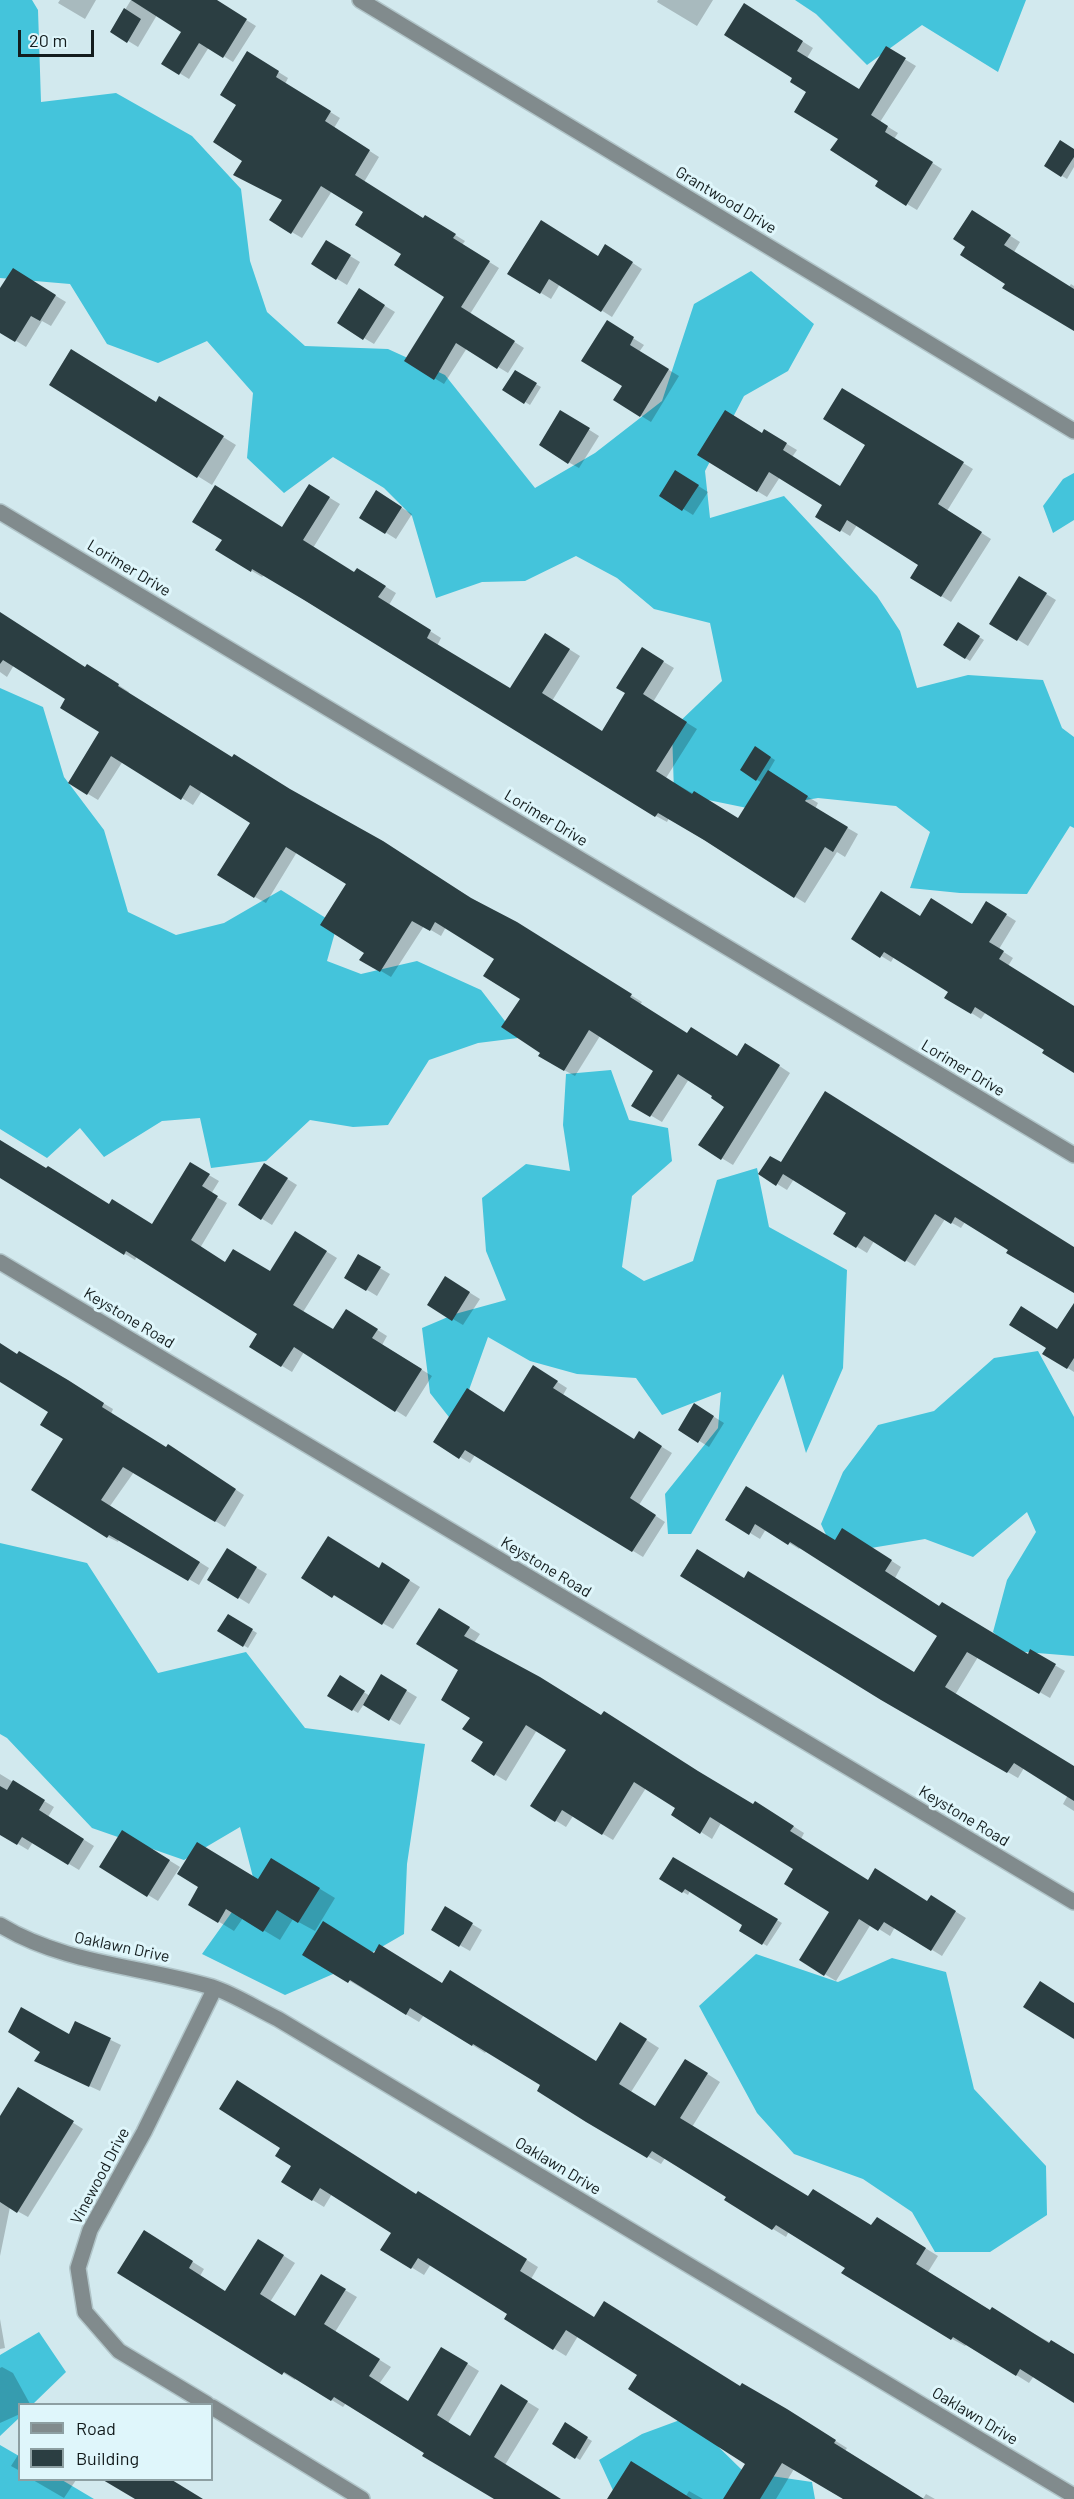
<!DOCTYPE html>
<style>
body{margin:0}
#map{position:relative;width:1074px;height:2499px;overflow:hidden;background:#d2e9ee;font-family:Barlow,sans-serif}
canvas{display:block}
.legend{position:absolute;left:18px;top:2403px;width:195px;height:78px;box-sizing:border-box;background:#dff6fb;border:2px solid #8d9fa2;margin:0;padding:8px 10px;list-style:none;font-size:18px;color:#131c1d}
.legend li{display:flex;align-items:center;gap:12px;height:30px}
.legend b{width:30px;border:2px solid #8d9fa2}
.scale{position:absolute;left:18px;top:30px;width:76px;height:27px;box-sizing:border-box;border:3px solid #131c1d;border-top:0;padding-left:8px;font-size:18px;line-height:21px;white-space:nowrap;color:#131c1d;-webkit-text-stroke:4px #dff6fb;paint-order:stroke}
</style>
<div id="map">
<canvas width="1074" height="2499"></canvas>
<ul class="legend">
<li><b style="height:8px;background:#818b8d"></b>Road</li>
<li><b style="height:16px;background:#2b3e42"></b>Building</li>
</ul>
<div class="scale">20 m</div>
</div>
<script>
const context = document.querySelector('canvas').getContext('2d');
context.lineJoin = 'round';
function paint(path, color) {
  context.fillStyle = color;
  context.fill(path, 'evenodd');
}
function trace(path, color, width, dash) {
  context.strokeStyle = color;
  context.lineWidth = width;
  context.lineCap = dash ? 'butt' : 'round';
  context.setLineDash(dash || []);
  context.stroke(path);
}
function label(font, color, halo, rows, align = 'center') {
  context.font = font + ' Barlow,sans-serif';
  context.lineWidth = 6;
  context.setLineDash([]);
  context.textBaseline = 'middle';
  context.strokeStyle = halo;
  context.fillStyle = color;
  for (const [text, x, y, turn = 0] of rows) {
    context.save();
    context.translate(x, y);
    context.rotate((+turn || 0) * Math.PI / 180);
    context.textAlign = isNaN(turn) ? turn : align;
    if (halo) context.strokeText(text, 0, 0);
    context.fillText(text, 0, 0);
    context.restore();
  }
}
paint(new Path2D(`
 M0,0H32L38,10L41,102L116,93L192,136L241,189L250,261L267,312L305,346L388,349L445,375L535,488L595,453L662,401L694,304L751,271L814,324L788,371L744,396L705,471L710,518L784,496L877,596L900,631L917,688L968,675L1043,680L1062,728L1074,737V828L1070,826L1027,894L960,893L910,888L930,832L896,806L818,798L752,809L674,793L672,729L722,681L710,623L654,609L617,578L576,556L525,581L482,582L436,598L412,516L384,488L333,457L284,493L247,458L253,393L207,341L158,363L107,344L70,284L0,278Z
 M795,0H1026L998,72L922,25L867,65L816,14Z
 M1074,473V520L1053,533L1043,506L1063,479Z
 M0,688L43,707L64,777L104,830L128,912L176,935L224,923L281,890L337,925L327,961L361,974L417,961L481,990L518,1038L478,1043L429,1060L388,1125L353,1127L310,1120L266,1161L211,1168L200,1118L162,1121L104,1157L80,1128L47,1158L0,1129Z
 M611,1070L629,1120L668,1128L672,1161L632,1196L622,1267L644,1281L693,1261L717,1180L757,1168L769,1227L847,1270L843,1368L806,1453L783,1374L691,1534H668L665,1494L718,1428L721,1392L662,1415L636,1378L577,1374L530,1361L488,1337L456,1426L430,1393L422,1328L455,1314L506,1300L486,1251L482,1198L526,1164L570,1171L563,1125L566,1074Z
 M1038,1351L1074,1417V1656L1013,1651L993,1632L1007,1580L1036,1532L1027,1512L973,1557L925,1539L835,1554L821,1524L843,1472L878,1425L934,1411L994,1358Z
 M0,1543L87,1563L158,1673L246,1652L305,1728L425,1744L407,1864L404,1934L340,1971L285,1995L202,1954L254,1881L240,1827L184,1860L92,1828L7,1738L0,1734Z
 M756,1954L838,1982L892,1958L946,1972L974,2089L1046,2166L1047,2215L990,2252H935L912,2212L863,2179L794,2154L757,2113L699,2006Z
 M39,2332L66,2372L33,2404H20L19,2418L0,2436V2355Z
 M688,2417L744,2472L812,2482L815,2499H617L599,2460L642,2434Z
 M0,2445L19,2456L20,2480H62L94,2499H0Z`), '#44c4db');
paint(new Path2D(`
 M60,0H96L85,19L58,3Z
 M131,0H214L256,26L233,62L209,47L189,79L163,63L183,31L157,15L138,47L112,31Z
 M658,0H713L697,26L657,2Z
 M754,11L813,48L807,58L859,91L886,48L916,66L880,122L898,133L894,139L942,169L917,210L877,186L880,180L840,138L808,92L794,78Z
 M248,53L288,78L285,84L340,118L334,128L379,157L364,182L424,219L426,217L465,241L462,245L499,268L470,314L524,348L508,373L467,348L444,384L406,361L446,297L366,212L332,191L302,238L271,220L283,200L244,160L238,104Z
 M1074,151V167L1067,179L1046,166Z
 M982,218L1020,242L1014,252L1069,287L1071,284L1074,286V330L1007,283L967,246Z
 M327,242L360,262L347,285L313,264Z
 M606,246L642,269L612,317L560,284L551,299L510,274L598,257Z
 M23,276L66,302L51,326L42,321L26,347L0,331V291Z
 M359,290L395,312L374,344L339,323Z
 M607,322L644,345L639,352L679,376L651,422L615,400L624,386Z
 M515,372L541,387L530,405L504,389Z
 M51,385L173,406L236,445L212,485Z
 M843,390L973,469L947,511L991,539L951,602L912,578L920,565L857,525L850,536L817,516L824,504L780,477L767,497L757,491L762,435L765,431L797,450L792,457L841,488L868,445Z
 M561,412L599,436L579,468L568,462Z
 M676,472L708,492L693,515L661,495Z
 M310,486L340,504L313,548L355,574L368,576L396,593L389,605L441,638L437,646L511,690L556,641L580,656L552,701L602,732L627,693L642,649L674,668L653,702L697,729L666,778L739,820L762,783L742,770L756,748L775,760L768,772L818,803L815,809L858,834L845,857L837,852L805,903L669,818L667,822L656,816L264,575L262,577L217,550L283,529Z
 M376,492L412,514L396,539L361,517Z
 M1020,578L1056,600L1028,646L991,623Z
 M0,614L86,669L99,672L129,692L128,694L233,759L516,924L642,1002L640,1005L688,1035L738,1058L757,1051L790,1073L733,1165L700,1145L726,1106L715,1095L689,1079L662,1122L633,1105L655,1070L600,1036L575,1076L564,1070L542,1053L522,999L496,958L446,927L441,936L424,926L391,977L361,959L366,952L348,884L297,852L266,903L255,897L252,822L202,791L193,805L123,761L98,800L70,783L101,732L67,699L14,665L7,677L0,672Z
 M958,624L984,640L970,661L945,645Z
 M987,903L1016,921L999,949L1013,958L1008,966L1074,1006V1071L1046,1049L986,1012L981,1019L946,997L950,991L894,957L891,962L853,939L921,917L972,926Z
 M0,1140L47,1170L110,1205L153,1226L190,1164L219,1181L211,1194L227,1203L200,1248L226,1264L270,1273L306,1239L337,1258L303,1312L334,1331L357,1317L387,1336L382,1345L432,1376L406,1417L304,1352L292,1372L251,1347L259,1334L137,1256L135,1260L0,1177Z
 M781,1164L1074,1248V1292L965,1222L961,1228L945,1219L915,1266L874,1241L867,1253L835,1233L848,1213L794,1179L787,1190L761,1174Z
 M265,1165L297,1185L272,1225L240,1205Z
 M359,1256L390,1274L377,1296L346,1277Z
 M446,1278L480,1299L463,1325L429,1305Z
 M1074,1305V1372L1044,1353Z
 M0,1345L78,1388L113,1409L111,1414L167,1449L178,1452L244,1495L225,1527L134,1472L110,1506L209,1568L199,1585L119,1539L118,1542L108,1537L33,1489L65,1439L50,1412L0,1380Z
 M534,1367L567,1388L563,1395L635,1441L639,1433L672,1453L639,1505L665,1522L643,1557L475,1455L470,1463L435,1442L505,1413Z
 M695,1405L724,1423L709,1447L680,1429Z
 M747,1488L835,1541L853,1536L901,1567L895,1578L940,1607L1028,1655L1030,1651L1065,1671L1050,1698L978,1657L955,1695L1074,1768V1811L1063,1804L1068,1795L1024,1768L1018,1778L881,1699L745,1579L915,1674L939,1636L801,1547L799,1549L766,1529L760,1539L727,1519Z
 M227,1550L267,1574L249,1604L209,1579Z
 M383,1564L420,1587L393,1629L303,1578L379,1570Z
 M229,1616L257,1633L248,1648L220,1631Z
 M451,1616L480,1634L474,1643L753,1806L766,1809L804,1833L801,1839L868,1881L928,1903L932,1897L966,1918L942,1956L895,1927L890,1936L871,1924L836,1981L801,1960L831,1912L795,1869L721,1823L712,1839L701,1832L677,1807L646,1788L613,1840L573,1816L566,1827L532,1806L568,1749L537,1730L506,1781L473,1761L485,1742L472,1717L460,1670Z
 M382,1676L417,1697L400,1725L364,1704L358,1713L329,1695L340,1677L370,1696Z
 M0,1774L54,1807L48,1817L94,1846L79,1870L33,1842L28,1850L0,1833Z
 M133,1838L180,1867L158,1901L148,1895Z
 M674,1859L782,1923L767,1946L741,1930L744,1924L690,1891L688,1895L661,1879Z
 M287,1869L335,1898L315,1931L293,1919L280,1940L243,1918L234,1931L190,1904Z
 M445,1908L482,1930L470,1951L433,1930Z
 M304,1954H375L443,1985L597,2063L634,2032L659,2048L631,2092L656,2108L698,2068L720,2082L692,2127L809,2198L872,2227L890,2226L938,2256L928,2272L991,2311L1074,2355V2401L1034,2376L1029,2383L967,2344L965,2346L952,2339L843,2273L847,2267L789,2231L786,2237L773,2229L726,2200L728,2197L665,2158L661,2164L587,2121L542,2085L487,2050L485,2053L424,2015L419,2022Z
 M76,2023L121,2045L100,2091L46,2066L70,2036Z
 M29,2095L83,2129L28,2217L10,2207L0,2256V2125Z
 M283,2182L417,2195L430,2199L538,2267L531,2279L595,2319L741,2388L799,2418L847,2448L845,2451L922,2499H844L794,2469L776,2499H725L747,2463L640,2374L578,2336L566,2356L506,2319L509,2313L431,2264L424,2275L383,2250L393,2232L332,2194L324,2207Z
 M156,2239L204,2269L200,2276L226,2293L270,2247L295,2263L270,2302L295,2318L333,2283L357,2297L335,2332L391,2367L379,2384L409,2403L453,2355L479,2371L448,2423L470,2437L513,2393L539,2409L505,2465L560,2499H495L346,2403L343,2407L296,2378L295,2380L119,2273Z
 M0,2319L5,2348L0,2349Z
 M2,2367L13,2373L30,2404H20V2414L0,2423V2368Z
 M566,2425L592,2441L580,2460L554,2444Z
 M20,2452V2471L11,2466Z
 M33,2480H76L64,2498Z
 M106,2480H168L200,2499H138Z
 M689,2491L703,2499H637L686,2496Z
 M926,2494L935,2499H923Z`), '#0003');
paint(new Path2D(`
 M131,0H217L247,19L223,58L199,43L179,75L161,64L181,32Z
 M744,3L803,41L797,51L859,89L886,46L906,58L871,115L888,126L885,132L933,162L906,206L875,186L878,181L830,150L838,139L794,112L806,92L790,82L792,78L724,35Z
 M124,8L141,19L127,43L110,32Z
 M247,51L279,71L276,77L331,111L325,121L370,150L355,175L423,218L425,215L456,234L453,238L490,261L461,307L515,341L497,369L456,343L434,380L404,361L444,297L394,265L401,254L355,225L363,212L321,186L291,234L269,220L282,200L233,175L242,161L213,142L236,105L220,95Z
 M1060,140L1074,149V157L1061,177L1044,166Z
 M972,210L1011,235L1004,245L1074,289V331L1002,288L1005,284L960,255L965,247L953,239Z
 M541,220L598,256L605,244L633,262L601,312L549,279L540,294L507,274Z
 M326,240L351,255L336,280L311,264Z
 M13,268L56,295L40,321L31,316L15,342L0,333V288Z
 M359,288L385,305L363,340L337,323Z
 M607,320L634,337L630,345L669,369L640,417L613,400L622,386L581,361Z
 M71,349L156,402L159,396L224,436L197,478L49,385Z
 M515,370L537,383L524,404L502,390Z
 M842,388L964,462L938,504L982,532L941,597L910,578L918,565L847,520L840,532L815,517L822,505L769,472L757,492L697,455L725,410L762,433L764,429L787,443L783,450L840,486L865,445L823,419Z
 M560,410L590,428L568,464L539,445Z
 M675,470L699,485L682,511L659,496Z
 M309,484L330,497L303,540L354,572L357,568L386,586L378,597L431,630L427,638L510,688L545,633L570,649L542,693L602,731L625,693L616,688L642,647L664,661L643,694L687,722L656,771L692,794L694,791L738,818L768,770L808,796L805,801L848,827L833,852L825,847L794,898L704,840L658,813L655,817L304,600L252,569L251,572L215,550L222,540L192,522L215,485L282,527Z
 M376,490L402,507L385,534L359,518Z
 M1019,576L1047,593L1017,641L989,624Z
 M0,612L85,667L87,664L119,684L118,686L232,757L234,754L290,789L383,841L471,898L517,922L632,994L630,997L687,1033L691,1027L737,1056L745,1043L780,1065L721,1160L698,1145L724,1107L711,1098L712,1096L678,1074L650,1117L631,1106L653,1071L589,1030L564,1071L538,1056L540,1053L501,1027L520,999L483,976L494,959L435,922L430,931L412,921L380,972L359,960L364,953L320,925L346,884L286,847L254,898L217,875L250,823L190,785L181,800L111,756L87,795L68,783L99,732L60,708L65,699L3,660L0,664Z
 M958,622L980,636L965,659L943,645Z
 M755,746L771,757L756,781L740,770Z
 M881,891L920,916L931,898L972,924L986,901L1007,914L989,942L1004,951L999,959L1074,1006V1073L1042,1053L1044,1050L975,1007L971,1014L944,998L948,992L884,952L880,958L851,939Z
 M825,1091L1074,1247V1293L1006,1253L1008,1250L955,1217L951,1224L935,1214L905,1262L864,1236L856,1248L833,1234L846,1213L783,1174L776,1186L758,1174L770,1156L781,1162Z
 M0,1140L46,1168L48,1166L109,1204L112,1199L152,1224L190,1162L210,1174L202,1186L218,1196L191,1240L225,1262L233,1249L270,1271L295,1231L327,1251L293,1305L333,1329L346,1309L378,1329L372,1338L422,1369L395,1412L294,1347L281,1367L249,1347L257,1334L126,1251L124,1255L0,1178Z
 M264,1163L288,1178L261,1220L238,1205Z
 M358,1254L381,1267L366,1291L344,1278Z
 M445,1276L470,1292L452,1321L427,1305Z
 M1074,1303V1358L1067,1369L1042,1354L1046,1348L1009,1325L1021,1306L1057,1329Z
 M0,1343L17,1354L19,1351L68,1380L104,1403L102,1407L166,1447L168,1444L236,1489L215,1522L123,1467L101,1500L200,1562L188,1581L109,1535L107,1538L31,1490L63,1439L40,1425L48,1412L0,1382Z
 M533,1365L558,1381L553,1388L634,1439L639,1431L662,1446L630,1498L656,1515L632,1552L465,1450L459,1459L433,1442L467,1388L504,1412Z
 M694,1403L714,1416L698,1443L678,1430Z
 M746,1486L835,1540L842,1528L892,1560L885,1571L939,1606L942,1602L1028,1654L1030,1649L1056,1664L1039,1694L967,1652L945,1687L1074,1766V1801L1014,1763L1007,1773L881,1700L680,1576L697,1549L744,1578L748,1571L914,1672L937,1636L790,1542L788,1545L755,1524L749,1535L725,1520Z
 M328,1536L379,1568L382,1562L410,1580L382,1625L334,1595L332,1598L301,1578Z
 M227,1548L257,1567L238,1599L207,1580Z
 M439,1608L470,1627L464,1636L540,1677L601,1715L604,1711L698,1771L753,1804L755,1801L794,1826L790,1831L868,1880L875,1868L927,1901L931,1895L956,1911L931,1951L884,1922L878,1931L859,1919L824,1976L799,1960L829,1912L784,1884L793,1869L710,1817L700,1834L671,1815L675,1808L634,1782L602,1835L562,1810L555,1822L530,1806L566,1750L526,1725L494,1776L471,1761L483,1742L462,1729L470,1718L441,1700L458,1670L416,1644Z
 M228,1614L253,1629L243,1647L217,1631Z
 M381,1674L407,1690L389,1721L363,1705Z
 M340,1675L365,1691L352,1711L327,1696Z
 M13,1780L45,1800L39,1810L84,1839L68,1865L22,1837L17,1845L0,1835V1786L7,1790Z
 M122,1830L170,1860L147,1897L99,1867Z
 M197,1842L258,1879L271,1858L320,1888L298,1923L277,1910L263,1932L226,1909L218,1923L188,1905L198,1887L177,1874Z
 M673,1857L778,1919L762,1945L739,1931L742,1925L685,1889L682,1893L659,1879Z
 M445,1906L473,1923L459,1947L431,1930Z
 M323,1921L374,1953L379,1944L442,1983L450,1970L596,2061L620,2022L647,2039L619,2084L655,2106L685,2059L708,2073L680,2118L808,2196L813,2189L871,2225L877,2217L926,2248L916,2264L990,2310L992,2307L1049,2343L1051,2340L1074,2354V2403L1020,2369L1016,2376L953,2337L951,2340L841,2273L845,2268L776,2225L772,2230L724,2200L726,2197L652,2151L647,2158L586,2122L537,2091L540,2085L473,2044L472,2046L410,2008L406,2015L350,1980L348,1983L302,1955Z
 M1040,1981L1074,2003V2039L1023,2007Z
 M21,2007L69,2034L75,2021L111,2038L89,2087L34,2061L40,2052L8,2032Z
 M237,2080L416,2194L418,2191L527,2259L520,2271L594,2317L604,2301L740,2386L742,2383L787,2409L836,2440L834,2443L924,2499H843L782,2463L760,2499H723L745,2464L628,2389L637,2375L566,2330L553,2350L504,2319L507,2314L418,2258L411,2269L380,2250L391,2233L320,2188L312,2201L281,2182L291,2166L275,2156L280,2148L219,2109Z
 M18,2087L74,2121L17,2213L0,2202V2116Z
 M144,2230L193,2261L189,2268L225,2291L258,2239L284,2255L260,2294L295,2316L321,2274L346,2289L324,2324L380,2359L369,2376L408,2401L441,2347L468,2363L437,2415L470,2436L501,2384L528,2401L494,2457L561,2499H494L422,2456L424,2453L334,2397L331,2401L284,2372L282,2375L117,2273Z
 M565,2422L588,2437L575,2459L552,2444Z
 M631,2461L692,2499H607Z
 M103,2480H172L203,2499H135Z`), '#2b3e42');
const minor = new Path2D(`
 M0,512L1074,1155
 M0,1262L1074,1902
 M0,1925C64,1964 141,1966 212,1987C234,1994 257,2009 278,2019L1074,2496
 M207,2404L119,2351L85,2312L78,2268L90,2230L144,2132L215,1988
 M212,2407L362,2499`);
const tertiary = new Path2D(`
 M360,0L1074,431`);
trace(minor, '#b0c4c8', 18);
trace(tertiary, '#b0c4c8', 18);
trace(minor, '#818b8d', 15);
trace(tertiary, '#818b8d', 15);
label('16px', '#131c1d', '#dff6fb', [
 ["Grantwood Drive",726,200,31],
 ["Lorimer Drive",129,568,31],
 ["Lorimer Drive",546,818,31],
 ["Lorimer Drive",963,1068,31],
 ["Keystone Road",129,1318,31],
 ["Keystone Road",546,1567,31],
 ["Keystone Road",964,1816,31],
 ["Oaklawn Drive",122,1947,12],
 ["Oaklawn Drive",558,2166,31],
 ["Vinewood Drive",100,2176,-62],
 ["Oaklawn Drive",975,2416,31]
]);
</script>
